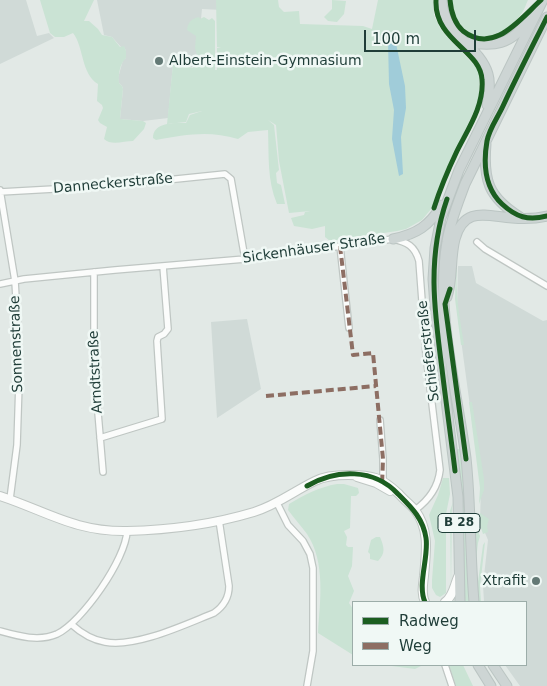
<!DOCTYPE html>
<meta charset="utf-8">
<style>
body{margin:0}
#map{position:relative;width:547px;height:686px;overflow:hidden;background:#e2e9e6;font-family:"DejaVu Sans",sans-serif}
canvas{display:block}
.legend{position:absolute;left:352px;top:601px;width:175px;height:65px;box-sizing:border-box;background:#f0f8f5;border:1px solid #9cada9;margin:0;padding:6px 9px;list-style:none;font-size:15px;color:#1f3d38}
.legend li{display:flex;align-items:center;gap:10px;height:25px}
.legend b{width:25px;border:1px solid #9cada9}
.scale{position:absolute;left:364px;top:30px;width:112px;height:22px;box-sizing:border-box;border:2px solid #1f3d38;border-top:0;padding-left:6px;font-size:15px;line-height:18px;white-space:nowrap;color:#1f3d38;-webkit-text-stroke:4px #f0f8f5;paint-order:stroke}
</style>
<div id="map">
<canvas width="547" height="686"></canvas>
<ul class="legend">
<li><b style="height:6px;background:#1b5e20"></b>Radweg</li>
<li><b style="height:6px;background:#8d6e63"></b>Weg</li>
</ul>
<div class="scale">100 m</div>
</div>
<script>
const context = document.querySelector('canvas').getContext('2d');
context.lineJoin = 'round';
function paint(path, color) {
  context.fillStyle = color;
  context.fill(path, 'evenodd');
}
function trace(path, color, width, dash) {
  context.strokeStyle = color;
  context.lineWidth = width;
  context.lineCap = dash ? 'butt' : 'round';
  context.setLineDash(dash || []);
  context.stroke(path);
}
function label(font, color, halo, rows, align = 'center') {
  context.font = font + ' "DejaVu Sans",sans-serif';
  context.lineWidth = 5;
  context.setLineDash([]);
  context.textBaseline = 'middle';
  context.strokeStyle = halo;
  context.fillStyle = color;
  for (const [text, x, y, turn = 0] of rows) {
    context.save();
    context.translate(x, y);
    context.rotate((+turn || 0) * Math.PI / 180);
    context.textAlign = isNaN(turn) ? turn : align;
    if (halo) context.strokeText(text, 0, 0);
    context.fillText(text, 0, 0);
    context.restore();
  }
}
paint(new Path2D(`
 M0,0H26L37,36L49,33L54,38L0,64Z
 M97,0H223L222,10L202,9L197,59L193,67L173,64L168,118L143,121L120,119L123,89L122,86L119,83L118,78L123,60L126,58V51L124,47H121L112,37L104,35Z
 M458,266H472L476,283L543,321L547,320V686H520L505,665H526V602H484L483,585L488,540L480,521L481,488L457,310Z
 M247,319L261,389L217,418L211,322Z`), '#d0dad7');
paint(new Path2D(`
 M40,0H94L84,21H89L98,29L102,35L112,37L120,47L124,46L126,51V58C120,63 118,75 119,83L122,86L123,89L120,119L143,121L146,123L144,129L133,141C124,141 111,146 104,139L107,127L100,123L98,120L103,108L102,105L97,101L98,84C81,74 84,47 73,33L64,37H55L50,33Z
 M216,0H278L279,7L284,12L299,11L300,24L363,26L372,29L378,0H433L434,15L440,28L448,38L474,65L479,72V100L444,176L431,209L422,220L406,229L397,231L330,241L325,237V226L312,229L294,226L291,218L304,215L305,212L310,211L289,213L279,161L276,125L268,120L274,125L279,170L276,173L277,183L281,185L285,204H277C267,180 269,156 268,130L248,132L238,139C208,130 185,135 156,140L153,138C153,122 174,123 186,123L190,115L202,111L189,114L186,122L167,124L173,64L193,68L198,59L195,48L196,36L187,30C188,22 191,19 199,17L200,19L204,17L209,20L212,18L215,21V70H217V48L221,47H217Z
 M332,0L346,1L344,14L337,22L328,21L324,17L332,9Z
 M452,0H528C526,4 524,11 521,14C515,23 499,35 489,37C484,39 478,36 474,35C458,29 453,15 452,0Z
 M456,268H457C455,294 460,319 464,345H461L455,299Z
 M469,402H472L484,479V490L479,504L480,488Z
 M457,449H460L466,505L469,602H465L464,592L463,505Z
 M443,478H449L450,494L446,514V593L440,597L436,595L432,588V580L435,541L429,515L438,495Z
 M337,484H344L358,488L359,493L356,496H351L350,528L344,531L347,537L346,545L348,547H353L352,566L348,576L354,591L349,603L353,609V655L318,633C320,602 326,562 307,534C301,526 294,518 288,510L289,504C304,495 319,487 337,484Z
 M453,502L452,508L451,587L450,511Z
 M475,511L477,529L480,536L478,543L476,560Z
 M480,513L489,519L487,526L488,532L483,534L481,528Z
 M376,537H380C384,547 386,553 378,561L370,559V554L368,552L371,540Z
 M485,542L480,587L481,602H478V582L483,545Z
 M384,665H423L415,669Z
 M449,665H463L473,686H456Z`), '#cae3d4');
paint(new Path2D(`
 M394,34L405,86L406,108L401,137L403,174L399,176L392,139L394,110L389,84L388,41Z`), '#a0ccd9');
const minor = new Path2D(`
 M0,190L15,281L18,332L19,383L17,445L10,499
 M0,192L108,186L225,174L231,179L245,259
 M477,242L485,249L547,286
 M340,246L349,328
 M94,272V365L103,472
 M0,284L24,279L115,270L245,259L393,239C407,242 415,246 419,261L426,354L440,470C438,488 429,500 415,510
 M380,420L383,459V484
 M100,438L162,419L157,341L158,337L164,334L168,329L163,266
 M277,503L288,525L303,541L310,554L313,568V651L307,686
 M71,624C81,633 92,640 105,642C136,648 186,624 214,613C224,606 229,598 229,586L219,520
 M0,631C18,636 39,642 57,634C82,622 126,559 127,531
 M445,665L452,686`);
const tertiary = new Path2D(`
 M357,477L376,483L390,491
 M0,496C46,511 75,532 127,531C169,530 214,524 254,512C277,505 294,491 315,481C325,476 337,475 348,475C373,475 381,477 399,494C404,500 410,504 415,510C430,530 426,553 424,576C423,585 421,594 425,602
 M445,602C454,596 454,584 459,575`);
const primary = new Path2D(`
 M442,0C443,36 479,44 488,74C491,84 489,95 487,105
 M464,42C494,47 511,46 529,19
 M486,144C483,180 488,197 520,217
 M393,239C417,234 429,226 442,205
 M447,297C453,279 450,258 455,239C464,206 486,216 512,218C524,219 535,219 547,216
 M460,602L458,497L436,320L433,279L435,248L441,218L459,170L543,0
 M474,602C470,554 471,506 466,458C457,390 435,310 447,242C450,222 458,203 465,184L547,17
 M478,665L491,686
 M493,665L507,686`);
trace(minor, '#bfc6c3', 8);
trace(tertiary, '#bfc6c3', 10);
trace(primary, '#bbc5c3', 11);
trace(minor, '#fbfcfb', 5.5);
trace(tertiary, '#fbfcfb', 8);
trace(primary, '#cdd5d4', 9);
trace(new Path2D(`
 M340,246L353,355L373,353L383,459L382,486
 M266,396L376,386`), '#8d6e63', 4, [8, 4]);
trace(new Path2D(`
 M450,0C451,12 454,23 463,31C494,55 520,19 541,0
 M547,17C532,47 517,76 503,106C498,117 489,129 487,141C483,164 484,187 502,204C516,217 528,221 547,216
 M447,199C427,257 434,309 442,369C446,403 451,437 455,471
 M434,208C440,189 448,170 457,151C468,129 484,106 482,80C481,50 434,41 436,0
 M450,289L445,304L466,459
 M307,486C336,469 374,468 398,494C411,507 423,518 426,538C429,557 417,584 425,602`), '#1b5e20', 5);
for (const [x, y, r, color] of [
 [159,61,5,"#637975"],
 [536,581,5,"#637975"]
]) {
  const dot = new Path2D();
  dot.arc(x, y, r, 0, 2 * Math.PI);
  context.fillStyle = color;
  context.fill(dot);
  trace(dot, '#f0f8f5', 2);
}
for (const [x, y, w] of [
 [459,523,42]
]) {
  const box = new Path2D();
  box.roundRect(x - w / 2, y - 9.5, w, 19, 4);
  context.fillStyle = '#f0f8f5';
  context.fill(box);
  trace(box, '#1f3d38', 1);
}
label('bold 12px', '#1f3d38', null, [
 ["B 28",459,523]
]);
label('14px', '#1f3d38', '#f0f8f5', [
 ["Albert-Einstein-Gymnasium",169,61],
 ["Xtrafit",526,581,"right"]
], 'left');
label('14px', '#1f3d38', '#f0f8f5', [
 ["Danneckerstraße",113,184,-5],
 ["Sickenhäuser Straße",314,249,-8],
 ["Sonnenstraße",17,344,-92],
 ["Schieferstraße",429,351,-97],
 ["Arndtstraße",96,372,-93]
]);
</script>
